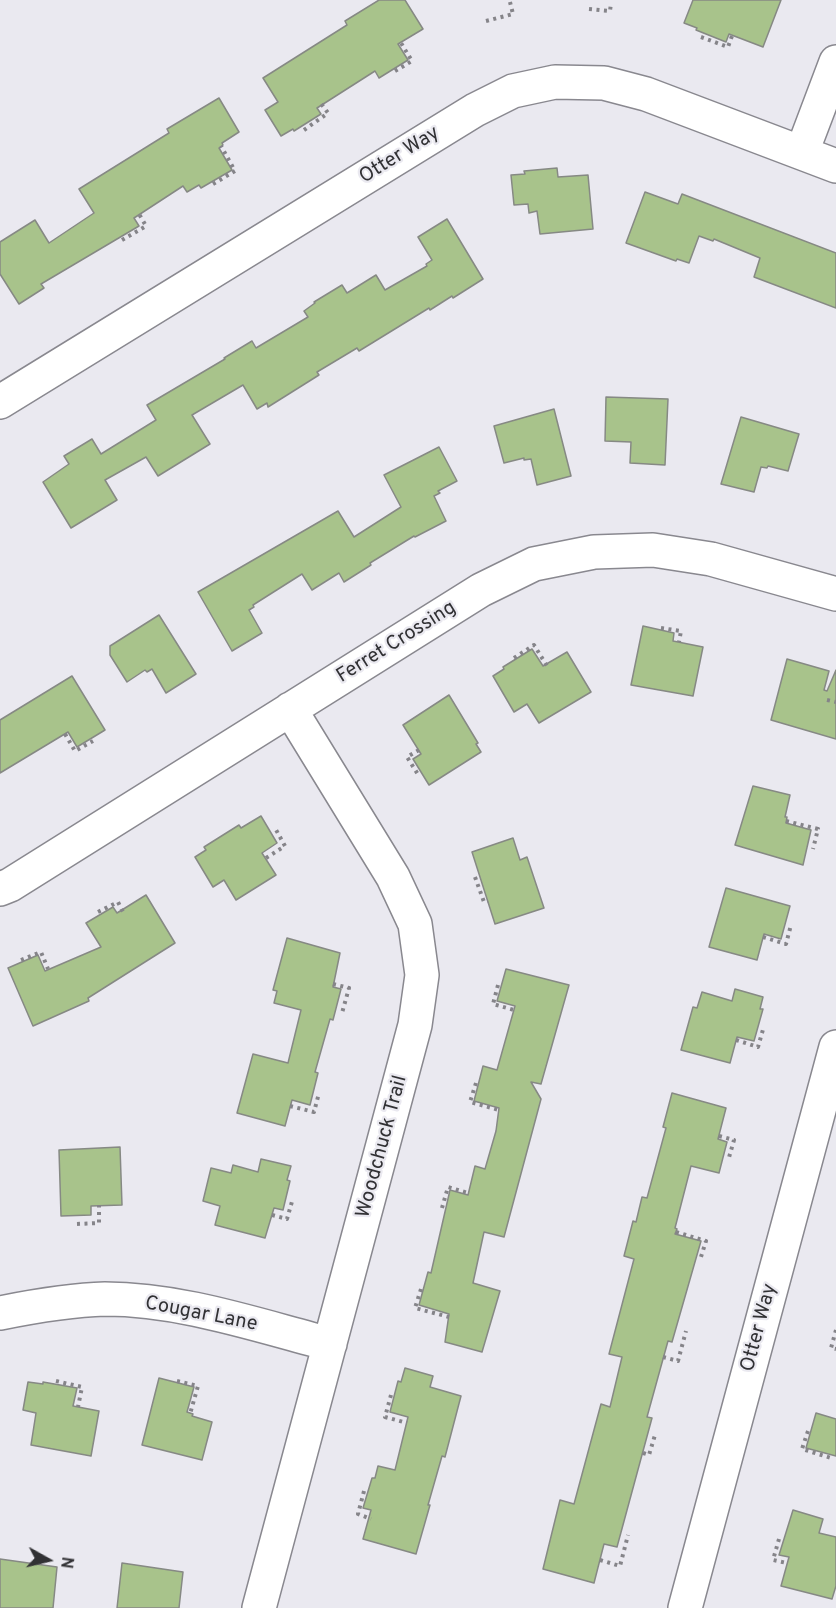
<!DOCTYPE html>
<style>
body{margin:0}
#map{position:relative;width:836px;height:1608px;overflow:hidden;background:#eae9f0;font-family:Overpass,sans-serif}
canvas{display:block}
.north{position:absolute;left:18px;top:1530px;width:60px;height:60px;-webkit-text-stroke:4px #eae9f0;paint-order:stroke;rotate:98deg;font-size:16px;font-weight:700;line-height:24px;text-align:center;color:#313134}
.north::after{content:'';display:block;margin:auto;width:21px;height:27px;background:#313134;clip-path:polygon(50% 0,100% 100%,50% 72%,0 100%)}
</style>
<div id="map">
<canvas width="836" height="1608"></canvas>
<div class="north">N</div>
</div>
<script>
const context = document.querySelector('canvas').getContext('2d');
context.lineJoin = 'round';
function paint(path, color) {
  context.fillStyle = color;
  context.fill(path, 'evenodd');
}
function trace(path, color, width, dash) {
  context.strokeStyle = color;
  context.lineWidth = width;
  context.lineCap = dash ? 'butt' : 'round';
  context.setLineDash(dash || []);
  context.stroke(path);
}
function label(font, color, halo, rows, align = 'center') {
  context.font = font + ' Overpass,sans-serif';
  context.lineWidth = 4.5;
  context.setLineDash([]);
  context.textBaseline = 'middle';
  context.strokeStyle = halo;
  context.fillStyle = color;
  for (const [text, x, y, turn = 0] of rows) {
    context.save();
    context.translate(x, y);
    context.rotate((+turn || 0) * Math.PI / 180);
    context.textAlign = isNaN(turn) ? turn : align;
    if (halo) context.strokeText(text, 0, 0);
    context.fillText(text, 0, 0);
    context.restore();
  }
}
const building = new Path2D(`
 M379,0H405L423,29L398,44L408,60L379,78L375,71L317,108L321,114L294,131L293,129L281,136L265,110L278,102L263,78L347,25L345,21Z
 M693,0H781L763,47L729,34L726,42L696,30L697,28L684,23Z
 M219,98L239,132L222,143L223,145L219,148L232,170L201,188L199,185L187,192L183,186L134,218L139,226L41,284L44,288L19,304L0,274V242L35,220L49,243L94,213L79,189L169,133L167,129Z
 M557,168L558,177L588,175L593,229L540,234L537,211L529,213L528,204L514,205L511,175L525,174L524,171Z
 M645,192L678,204L682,194L836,253V308L754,277L760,258L714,239L713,241L699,236L689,263L677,259L676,261L626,243Z
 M447,219L483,279L453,298L452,296L430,310L429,308L359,351L357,348L317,372L319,375L268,407L267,403L257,409L243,385L192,415L210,444L158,476L146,457L105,480L117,500L71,528L43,482L69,464L64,456L92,439L101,454L156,420L147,405L225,359L224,358L252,341L256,348L308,317L304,311L315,303L314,302L342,285L347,293L376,275L385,290L427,266L426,264L432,260L418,237Z
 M606,397L668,399L665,465L630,463L631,442L605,441Z
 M554,409L571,476L537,485L531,459L524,460V458L504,463L494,426Z
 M741,417L799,434L788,471L768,466L767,468L761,467L754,492L721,484Z
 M439,447L457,481L438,491L440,493L434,496L446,521L415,537L414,536L370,563L371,565L344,582L339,573L312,590L302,574L253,605L254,607L249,610L262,633L232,651L198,592L338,511L354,537L401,507L384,475Z
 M159,615L196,674L166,693L152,669L147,672L145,670L127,682L110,655V646Z
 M643,626L674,633L673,641L703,647L693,696L631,685Z
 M532,649L543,666L567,652L591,692L539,723L527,704L514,712L493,676L504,669L503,667Z
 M787,659L829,671L824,690L827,691L836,670V739L771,720Z
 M72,676L105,730L77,747L68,732L0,773V720Z
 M449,695L478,743L476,744L481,752L429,785L413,759L421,754L403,725Z
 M753,786L790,795L785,817H787L786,823L811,830L803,865L735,845Z
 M261,816L277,843L262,853L276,875L236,900L224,880L213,887L195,857L206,850L204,847L239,825L241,828Z
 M513,838L520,860L527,857L544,908L495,924L472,852Z
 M726,888L790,906L781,939L764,934L757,960L709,947Z
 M146,895L175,943L88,998L89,1001L33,1026L8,968L38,955L45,971L101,947L86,923L113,907L117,913Z
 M287,938L340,953L333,987L341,989L333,1020L330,1019L315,1072L318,1073L310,1105L292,1100L285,1126L237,1113L253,1054L288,1063L301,1010L274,1003L277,991L273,990Z
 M506,969L569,985L541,1084L531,1082L541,1099L504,1237L484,1232L473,1283L500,1291L482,1352L445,1342L449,1314L419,1305L428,1272L431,1273L450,1190L468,1195L475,1166L485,1169L496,1131L499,1108L474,1101L483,1066L497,1070L515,1006L497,1001Z
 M735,989L763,997L760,1009H763L754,1041L737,1037L730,1063L681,1050L693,1007L697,1008L702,992L732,1001Z
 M672,1093L726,1108L718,1139L727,1142L719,1173L691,1166L675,1228L677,1229L675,1234L701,1241L672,1342L668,1341L647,1417L652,1418L617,1547L604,1544L594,1583L543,1569L560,1500L574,1504L601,1404L610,1407L622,1357L609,1354L634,1259L624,1256L633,1221L636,1222L642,1197L647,1198L666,1128L663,1127Z
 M120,1147L122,1205L91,1206V1215L61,1216L59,1150Z
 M261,1159L291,1166L287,1180L290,1181L283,1210L274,1208L265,1238L215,1225L220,1206L203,1201L211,1168L231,1173L233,1165L258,1172Z
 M405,1368L433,1376L430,1387L461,1396L445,1457L442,1456L428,1505H430L416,1554L363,1539L371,1510L363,1508L372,1478H375L378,1466L395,1470L408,1417L390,1412L398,1381L401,1382Z
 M159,1378L194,1387L187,1412L193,1414L192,1416L212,1422L202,1460L142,1445Z
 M28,1382L43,1384V1382L77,1388L73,1406L99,1411L91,1456L31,1445L36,1413L23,1410Z
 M816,1413L836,1419V1456L806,1448Z
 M793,1510L823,1519L819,1533L836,1537V1586L832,1599L781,1586L789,1557L779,1555Z
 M0,1559L57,1567L53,1608H0Z
 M122,1563L183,1572L179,1608H117Z`);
paint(building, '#a8c38b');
trace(building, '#868984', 1.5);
const minor = new Path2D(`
 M802,152L836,62
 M0,402L475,110L513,91L555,82L604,83L646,94L836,166
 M0,889L10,885L481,590L534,564L594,552L653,550L711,559L836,594
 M0,1313C35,1306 69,1300 105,1299C181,1299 256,1325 330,1344
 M259,1608L415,1025L422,975L415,924L393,877L290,709
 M685,1608L836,1047`);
trace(minor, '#89888f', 36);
trace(new Path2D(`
 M589,9L610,11L611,3
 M486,21L513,14L510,2
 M701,37L728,47L733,33
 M395,71L412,61L401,43
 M304,130L328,113L320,102
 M213,184L235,171L221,146
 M122,240L146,226L139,214
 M661,628L681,631L679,642
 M514,658L534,645L547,666
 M827,700L836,702
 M65,734L75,751L93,741
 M419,750L407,757L419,776
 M786,821L818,829L813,849
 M266,858L285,846L275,828
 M475,877L484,902L488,901
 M98,912L118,902L123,912
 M763,937L786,944L791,925
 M21,960L41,952L48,969
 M333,984L349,988L342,1013
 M498,985L493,1004L514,1010
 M736,1040L758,1047L764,1026
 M476,1083L470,1102L499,1110
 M290,1106L314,1112L319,1093
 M719,1136L734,1140L728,1161
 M442,1208L448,1187L468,1193
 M272,1215L287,1219L293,1198
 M77,1224L99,1223V1205
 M676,1232L706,1241L700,1260
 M421,1289L415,1308L449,1317
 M836,1330L831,1348L836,1349
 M663,1357L678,1361L686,1331
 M56,1381L82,1387L78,1407
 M177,1381L198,1386L190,1414
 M391,1395L385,1417L407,1423
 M808,1431L802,1449L831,1458
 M643,1453L649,1455L655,1435
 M364,1491L358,1514L371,1519
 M779,1539L773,1560L787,1563
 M600,1560L620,1566L628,1535`), '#858489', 4, [3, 4.5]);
trace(minor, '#fff', 33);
label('20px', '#313134', '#eae9f0', [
 ["Otter Way",400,156,-32],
 ["Ferret Crossing",397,643,-32],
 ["Woodchuck Trail",383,1147,-75],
 ["Cougar Lane",201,1315,11],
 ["Otter Way",760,1328,-75]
]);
</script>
